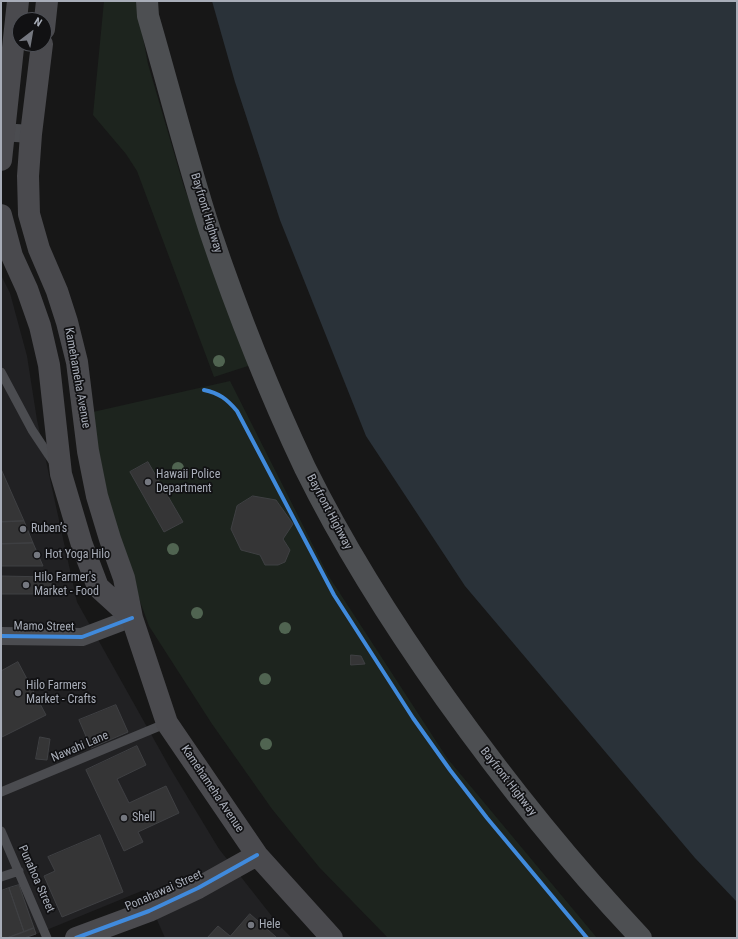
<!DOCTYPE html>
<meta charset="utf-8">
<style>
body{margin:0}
#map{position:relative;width:738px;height:939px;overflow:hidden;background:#171717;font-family:"Roboto Condensed",sans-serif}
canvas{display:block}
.frame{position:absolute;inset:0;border:2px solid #a8adb8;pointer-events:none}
.north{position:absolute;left:12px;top:12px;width:40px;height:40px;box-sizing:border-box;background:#111113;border:1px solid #4d4f55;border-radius:50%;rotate:31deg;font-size:11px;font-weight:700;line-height:16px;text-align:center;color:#a8adb8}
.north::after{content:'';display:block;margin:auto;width:14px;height:18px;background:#757880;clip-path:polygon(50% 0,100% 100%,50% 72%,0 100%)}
</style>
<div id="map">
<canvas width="738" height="939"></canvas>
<div class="frame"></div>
<div class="north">N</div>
</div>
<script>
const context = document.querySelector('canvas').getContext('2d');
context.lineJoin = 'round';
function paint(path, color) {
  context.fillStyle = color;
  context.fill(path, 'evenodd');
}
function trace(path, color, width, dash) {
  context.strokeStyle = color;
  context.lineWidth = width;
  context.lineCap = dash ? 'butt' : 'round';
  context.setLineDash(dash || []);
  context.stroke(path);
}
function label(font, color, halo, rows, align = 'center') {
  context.font = font + ' "Roboto Condensed",sans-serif';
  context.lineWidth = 3.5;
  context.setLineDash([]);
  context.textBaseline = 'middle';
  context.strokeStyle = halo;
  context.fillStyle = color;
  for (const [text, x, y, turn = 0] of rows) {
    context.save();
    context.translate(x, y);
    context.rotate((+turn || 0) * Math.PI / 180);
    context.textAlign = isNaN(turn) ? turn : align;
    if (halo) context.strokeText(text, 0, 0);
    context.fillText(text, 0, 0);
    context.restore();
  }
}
paint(new Path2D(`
 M1,275L10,293L27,356L37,420L77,602L170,768L219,849L278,924L292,938H165L144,890L27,938H1Z`), '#212123');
paint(new Path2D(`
 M104,1H136L148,64L184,187L251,365L214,377L137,171L126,154L93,115Z
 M230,381L328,575L447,758L597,938H388L319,867L272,809L212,724L149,626L97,483L84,414Z`), '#1d241e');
paint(new Path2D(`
 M212,1H737V902L695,858L465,586L366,436L280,220L235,82Z`), '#2a3239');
const building = new Path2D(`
 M148,462L183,522L164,532L130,472Z
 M1,469L24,521L1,522Z
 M253,496L276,500L293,524L283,539L290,550L285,562L278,565H265L260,555L241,550L231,529L237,506Z
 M24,521L33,543L1,544V522Z
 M33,543L43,566H1V544Z
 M1,576L51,577V594H1Z
 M351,655L361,656L365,664L351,665Z
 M18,662L46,715L2,737L1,669L2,670Z
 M116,705L128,732L91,748L79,720Z
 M40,737L50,739L47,760L36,759Z
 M137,746L146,765L117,779L129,803L166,786L179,813L138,832L143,842L124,851L86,770Z
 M100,835L123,892L62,917L44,876L55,871L48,857Z
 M19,885L34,928L24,932L9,888Z
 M9,888L24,932L7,938H1V891Z
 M250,914L276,937L275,938H207L218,926L230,936Z
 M34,928L36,934L24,938H7Z`);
paint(building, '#353536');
trace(building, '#3f4043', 1);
trace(new Path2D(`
 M1,372L32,430L54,463
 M1,792L167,723
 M1,831L47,938
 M1,877L19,871`), '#4b4c50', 9);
trace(new Path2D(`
 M1,132L31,134
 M1,636L82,637L132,618`), '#4b4c50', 18);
trace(new Path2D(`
 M44,29L47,1
 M42,44L31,134L28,176L29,214L39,249L57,291L67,322L77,362L88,451L97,496L110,539L124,578L132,618L167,723L257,855L332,938
 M1,160L18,1
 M1,215L12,256L27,289L40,326L49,365L61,474L82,545L98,587L132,618
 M76,938L149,911L198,888L257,855`), '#4a4a4e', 22);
trace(new Path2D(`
 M147,1L148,16C169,88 187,160 210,231C237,311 269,392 305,468C345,549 394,626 446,699C506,783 570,863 641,938`), '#4d4f52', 22);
trace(new Path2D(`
 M204,390C219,393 227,399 237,411L334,595L413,718L450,770L487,818L587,938
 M1,636L82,637L132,618
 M76,938L149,911L198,888L257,855`), '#408adc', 4);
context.fillStyle = '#506451';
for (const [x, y] of [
 [219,361],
 [178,468],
 [173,549],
 [197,613],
 [285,628],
 [265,679],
 [266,744]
]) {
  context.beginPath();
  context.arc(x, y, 6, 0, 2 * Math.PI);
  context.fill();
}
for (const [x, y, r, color] of [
 [148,482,4,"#757880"],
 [23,529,4,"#757880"],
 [37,555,4,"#757880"],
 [26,585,4,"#757880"],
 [18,693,4,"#757880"],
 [124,818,4,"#757880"],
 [251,925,4,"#757880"]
]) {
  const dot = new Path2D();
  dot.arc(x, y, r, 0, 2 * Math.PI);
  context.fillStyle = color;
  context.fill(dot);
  trace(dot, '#111113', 1.5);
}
label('12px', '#a8adb8', '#111113', [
 ["Bayfront Highway",206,213,73],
 ["Kamehameha Avenue",77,378,80],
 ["Bayfront Highway",329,512,62],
 ["Mamo Street",44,627,1],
 ["Nawahi Lane",80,747,-23],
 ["Bayfront Highway",508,782,52],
 ["Kamehameha Avenue",212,789,56],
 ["Punahoa Street",36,879,66],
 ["Ponahawai Street",164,891,-24]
]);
label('12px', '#a8adb8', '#111113', [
 ["Hawaii Police",156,475],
 ["Department",156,489],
 ["Ruben’s",31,529],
 ["Hot Yoga Hilo",45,555],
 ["Hilo Farmer's",34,578],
 ["Market - Food",34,592],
 ["Hilo Farmers",26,686],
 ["Market - Crafts",26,700],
 ["Shell",132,818],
 ["Hele",259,925]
], 'left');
</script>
